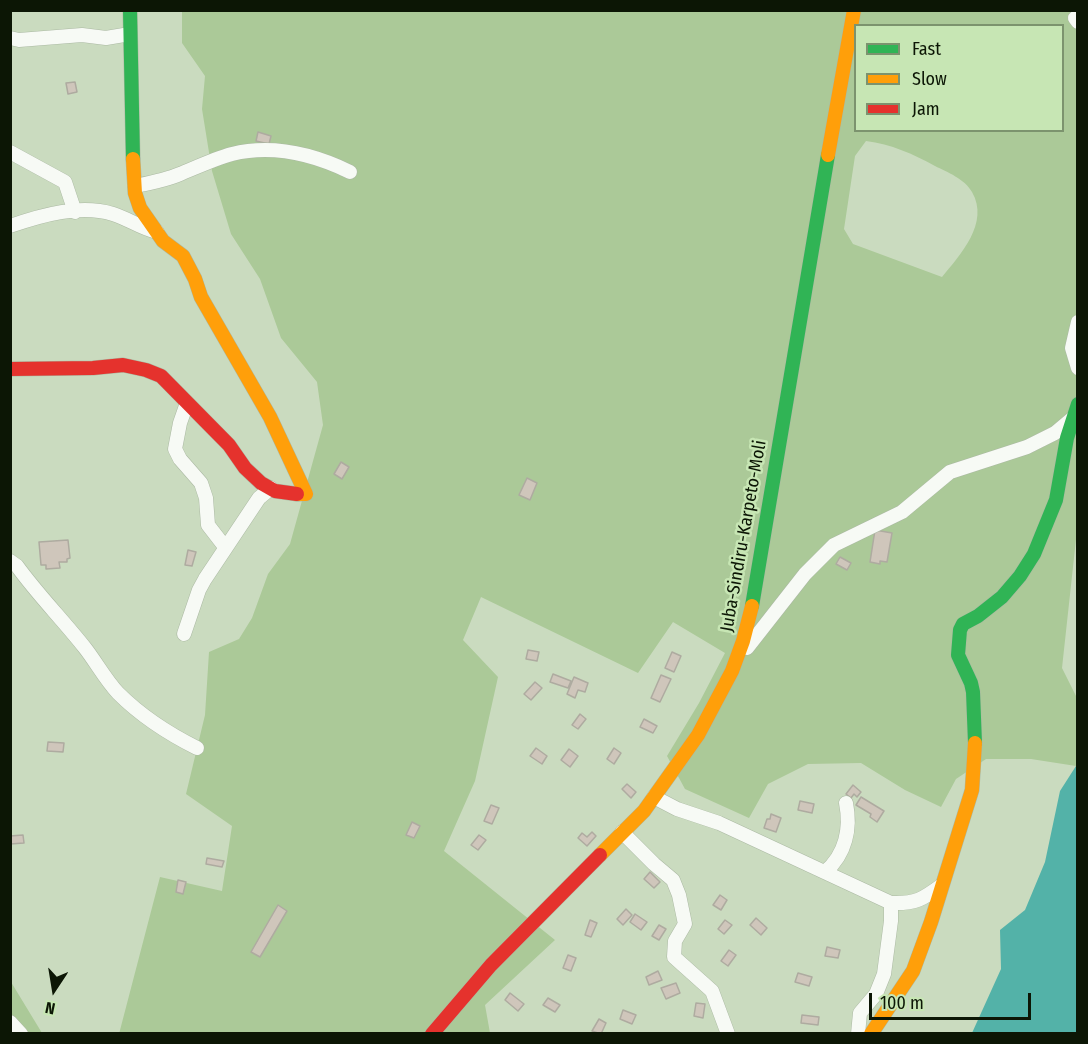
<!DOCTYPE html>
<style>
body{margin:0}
#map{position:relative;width:1088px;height:1044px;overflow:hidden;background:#cadbbf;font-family:"Fira Sans Condensed",sans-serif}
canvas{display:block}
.frame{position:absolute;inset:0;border:12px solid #0c1605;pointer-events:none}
.legend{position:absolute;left:854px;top:24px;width:210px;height:108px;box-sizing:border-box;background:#c7e6b4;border:2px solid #7c936e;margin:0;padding:8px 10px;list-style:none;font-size:18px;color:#0c1605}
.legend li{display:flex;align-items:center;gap:12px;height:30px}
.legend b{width:30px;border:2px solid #7c936e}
.north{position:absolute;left:24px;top:960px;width:60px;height:60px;-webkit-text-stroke:4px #c7e6b4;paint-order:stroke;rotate:192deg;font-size:16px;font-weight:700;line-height:24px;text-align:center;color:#0c1605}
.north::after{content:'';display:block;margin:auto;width:21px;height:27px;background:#0c1605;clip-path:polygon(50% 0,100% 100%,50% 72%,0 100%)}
.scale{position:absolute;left:869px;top:993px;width:162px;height:27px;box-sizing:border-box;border:3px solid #0c1605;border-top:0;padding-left:8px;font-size:18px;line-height:21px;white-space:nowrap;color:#0c1605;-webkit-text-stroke:4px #c7e6b4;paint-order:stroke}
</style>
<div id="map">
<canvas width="1088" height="1044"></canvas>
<div class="frame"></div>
<ul class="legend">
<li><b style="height:8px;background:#30b455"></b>Fast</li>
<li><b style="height:8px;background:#ff9f0a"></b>Slow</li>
<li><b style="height:8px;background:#e5322d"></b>Jam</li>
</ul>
<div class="north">N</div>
<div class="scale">100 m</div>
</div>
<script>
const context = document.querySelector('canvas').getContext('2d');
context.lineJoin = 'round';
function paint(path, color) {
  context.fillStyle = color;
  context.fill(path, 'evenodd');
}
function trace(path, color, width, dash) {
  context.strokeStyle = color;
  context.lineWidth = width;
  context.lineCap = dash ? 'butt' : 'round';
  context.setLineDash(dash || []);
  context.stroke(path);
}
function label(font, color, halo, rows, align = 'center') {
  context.font = font + ' "Fira Sans Condensed",sans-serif';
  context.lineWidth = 5;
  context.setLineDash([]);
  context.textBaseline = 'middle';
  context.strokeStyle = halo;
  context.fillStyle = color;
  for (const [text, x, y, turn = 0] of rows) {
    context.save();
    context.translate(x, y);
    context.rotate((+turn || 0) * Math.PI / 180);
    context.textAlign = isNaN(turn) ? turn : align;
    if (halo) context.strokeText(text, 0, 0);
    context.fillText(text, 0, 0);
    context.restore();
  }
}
paint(new Path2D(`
 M182,11H1077L1078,521L1062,668L1077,698L1078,759L1076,766L1031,759H986L956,779L941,807L905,790L861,763L808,764L768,784L749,818L685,789L667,756L699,703L725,653L673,622L638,673L481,597L463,640L498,677L475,781L444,851L555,940L485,1005L490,1033L119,1034L160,877L222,891L232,826L186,794L205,715L209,652L239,639L252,618L268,574L290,544L323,425L317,382L281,338L260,279L231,234L212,171L202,109L205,76L182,43ZM856,26H1062V130H856ZM866,141C891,144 913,154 935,166C947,172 965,179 972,192C990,223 960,255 942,277L853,244L844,229L855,156Z
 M11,982L42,1033H11Z`), '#abc998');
paint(new Path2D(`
 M1077,759V1033H972L1001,969L1000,930L1025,910L1045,862L1060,791L1076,766Z`), '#53b2a8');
const building = new Path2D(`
 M75,82L77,92L68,94L66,83Z
 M258,132L271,136L269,144L256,141Z
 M341,462L349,467L342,479L334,474Z
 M527,478L537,483L530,500L519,495Z
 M875,530L892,533L887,562L880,561V564L870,562Z
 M68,540L70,558L67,559V562H59L60,568L46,569V565H41L39,542Z
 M188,550L196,552L192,566L185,565Z
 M840,557L851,563L847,570L836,564Z
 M528,650L539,652L537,661L526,659Z
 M672,652L681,656L674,672L665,668Z
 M553,674L571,681L568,688L550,682Z
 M661,675L671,679L660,702L651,698Z
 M574,677L588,683L585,692L578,690L575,698L567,694Z
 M535,682L542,688L531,700L524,694Z
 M580,714L586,719L578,729L572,725Z
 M644,719L657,726L653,733L640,727Z
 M48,742L64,743L63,752L47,751Z
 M536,748L547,756L542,764L530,756Z
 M614,748L621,753L614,764L607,759Z
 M569,749L578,756L570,767L561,760Z
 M627,784L636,792L631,798L622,789Z
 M853,785L861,792L857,797L854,794L851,798L846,794Z
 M861,797L884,811L877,822L870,817L871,814L856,805Z
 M800,801L814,804L812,813L798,810Z
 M491,805L499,808L492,824L484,821Z
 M771,814L781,818L776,832L764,828L767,819H770Z
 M412,822L420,826L414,838L406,835Z
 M592,832L596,836L587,846L578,838L582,833L587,837Z
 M23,835L24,843L10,844V836Z
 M479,835L486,840L478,850L471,845Z
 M207,858L224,861L222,867L206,864Z
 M650,872L660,882L654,888L644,879Z
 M178,880L186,882L183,894L176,892Z
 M720,895L727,900L721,910L713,905Z
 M278,905L287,911L260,957L251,952Z
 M626,909L632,915L623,925L617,919Z
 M635,914L647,922L641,930L630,922Z
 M756,918L767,928L761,935L750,925Z
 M590,920L597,923L591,937L585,935Z
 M725,920L732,925L724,934L718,929Z
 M659,925L666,929L659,940L652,936Z
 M827,947L840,950L838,958L825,956Z
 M729,950L736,955L728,966L721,961Z
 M568,955L576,958L571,971L563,968Z
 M658,971L662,980L649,985L646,977Z
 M798,973L812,977L809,986L795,982Z
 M676,983L680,993L666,999L661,988Z
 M510,993L524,1004L518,1011L505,1000Z
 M548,998L560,1005L555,1012L543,1005Z
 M696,1003L705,1004L703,1018L694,1016Z
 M623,1010L636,1015L632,1024L620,1019Z
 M802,1015L819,1017L818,1025L801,1023Z
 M599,1019L606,1023L601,1034L592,1031Z`);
paint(building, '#cfc6bb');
trace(building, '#aeaba0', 1.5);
const street = new Path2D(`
 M1075,18L1078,22
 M10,38L19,40L82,35L106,38L130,34
 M10,152L65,182L75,212
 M135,186C150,183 166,180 180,174C197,167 214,159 232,154C273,144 313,154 350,172
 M10,226C42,215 80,204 113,214C129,219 140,228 157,232
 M1078,322L1072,348L1078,368
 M187,403L180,423L175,449L180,459L201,483L206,498L208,525L225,547
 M10,561L17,566C38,595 63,620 85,648C96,662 105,679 118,693C140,715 169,734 197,748
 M184,634L199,590L205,579L259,498L271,488
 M747,648L805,574L834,545L902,512L950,472L1027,447L1055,433L1074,417
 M654,797L677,809L719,823L891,903C916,904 923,899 942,885
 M622,832L654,864L673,880L679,895L685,924L675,941L674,957L712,991L728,1034
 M825,872C846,854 851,828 846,803
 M10,1022L21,1034
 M858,1034L860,1013L876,994L884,974L891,921V903`);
const fast = new Path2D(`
 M130,10L133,159
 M752,606L828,155
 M975,743L973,692L971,683L958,655L960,630L963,624L978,616L1002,597L1020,576L1034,554L1056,500L1067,438L1078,404`);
const slow = new Path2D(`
 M828,155L854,10
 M133,159L135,193L140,208L163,241L183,256L195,279L201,297L270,417L306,494H297
 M600,855L644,811L698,735L732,671L743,641L752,606
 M871,1034L913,971L931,922L972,790L975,743`);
const jam = new Path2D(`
 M10,369L93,368L123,365L146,370L161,376L229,445L245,468L261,483L275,491L297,494
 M432,1034L491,965L600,855`);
trace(street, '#abb9a3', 15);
trace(fast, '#abb9a3', 15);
trace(slow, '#abb9a3', 15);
trace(jam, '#abb9a3', 15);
trace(street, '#f7faf5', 14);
trace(fast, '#30b455', 14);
trace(slow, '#ff9f0a', 14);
trace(jam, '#e5322d', 14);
label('18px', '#0c1605', '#c7e6b4', [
 ["Juba-Sindiru-Karpeto-Moli",744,536,-80]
]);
</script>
